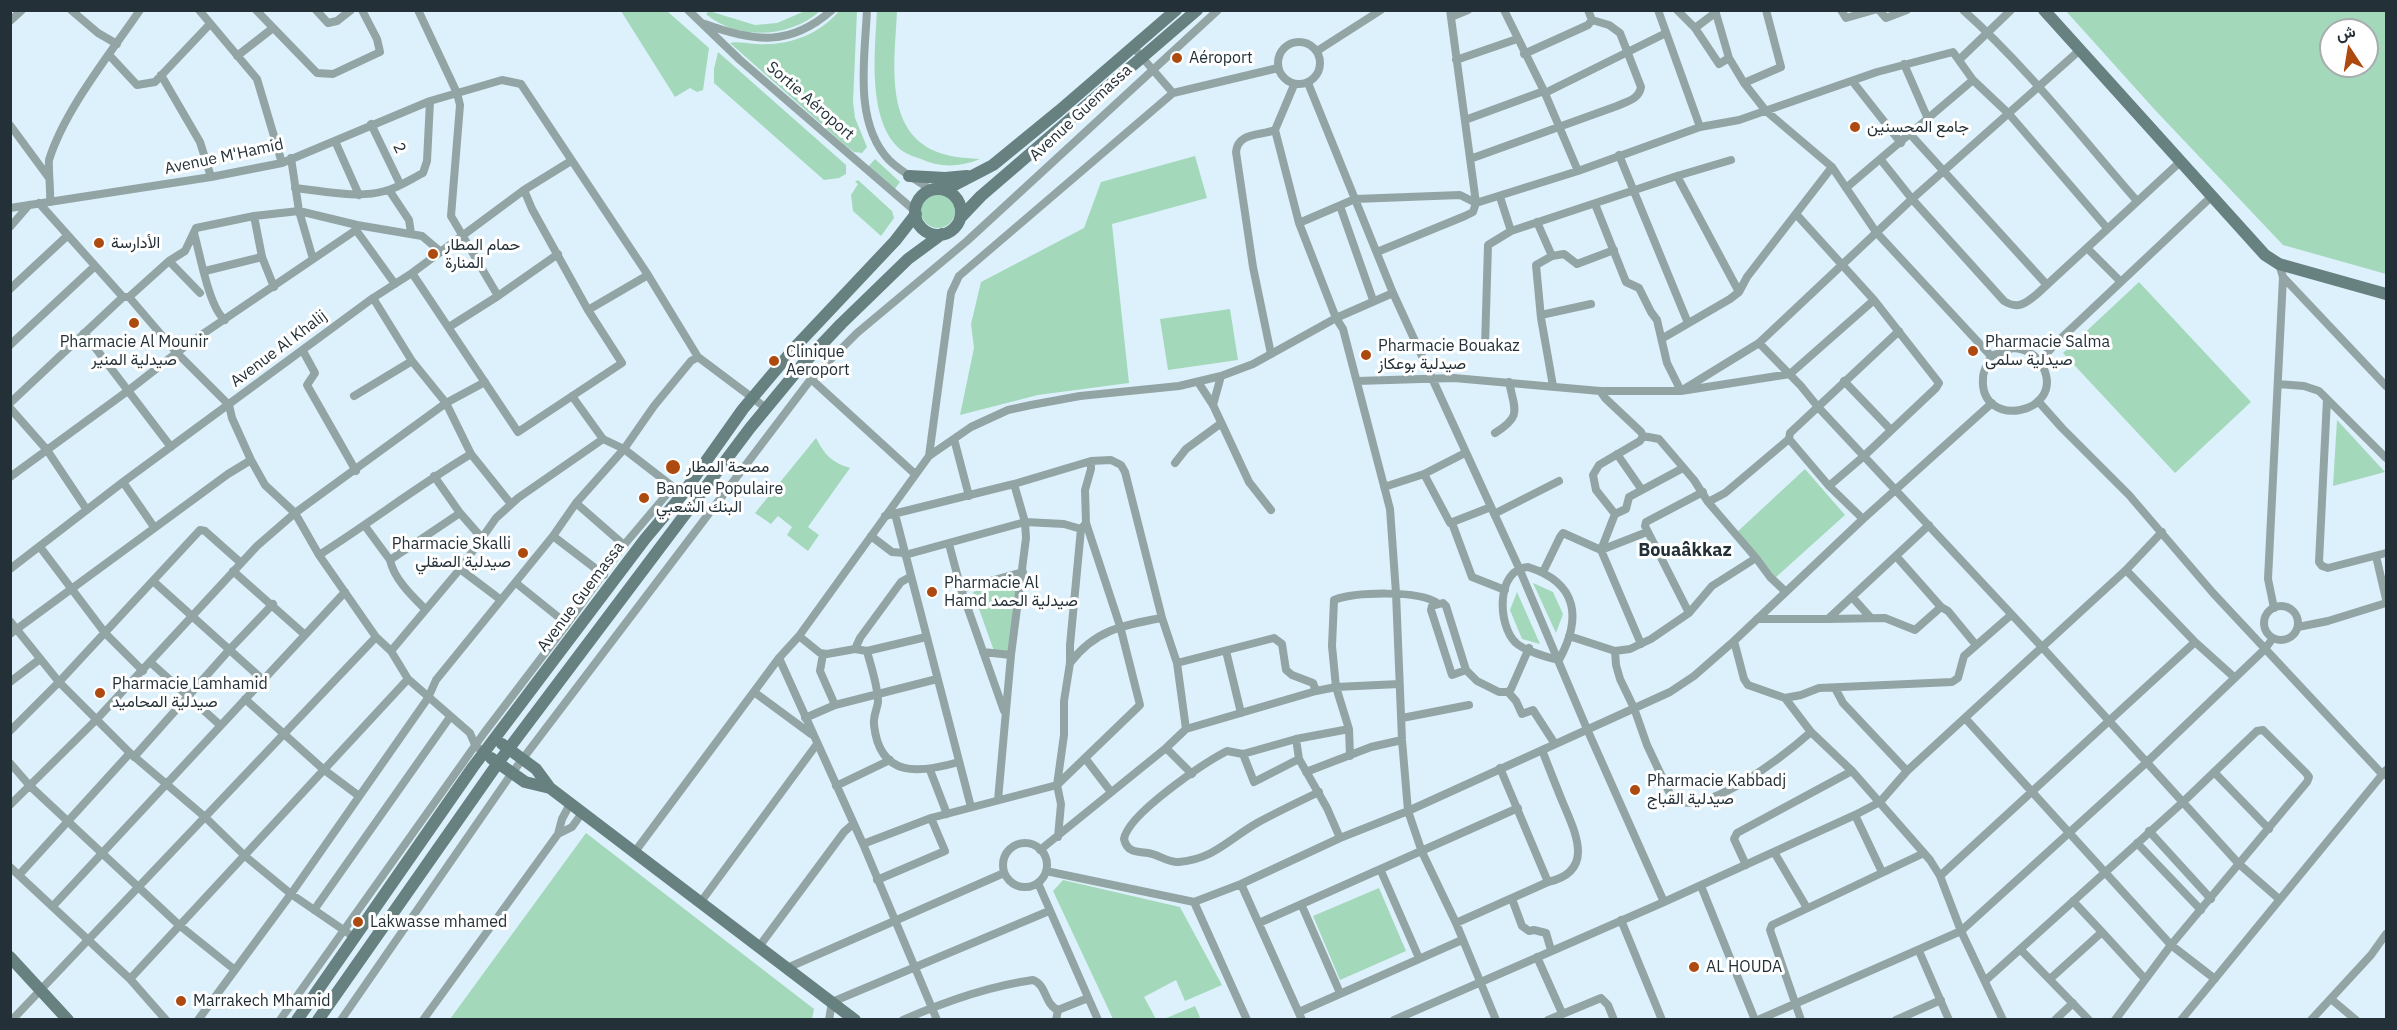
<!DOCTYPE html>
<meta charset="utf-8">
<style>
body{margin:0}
#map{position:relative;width:2397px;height:1030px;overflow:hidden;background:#ddf1fc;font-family:"IBM Plex Sans",Vazirmatn,sans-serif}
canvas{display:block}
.frame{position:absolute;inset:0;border:12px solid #233037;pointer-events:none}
.north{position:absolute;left:2319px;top:18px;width:60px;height:60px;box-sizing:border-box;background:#fff;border:2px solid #a7acaf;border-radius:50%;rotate:348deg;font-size:16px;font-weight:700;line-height:24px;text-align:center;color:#233037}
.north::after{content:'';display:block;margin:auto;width:21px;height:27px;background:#ad4a10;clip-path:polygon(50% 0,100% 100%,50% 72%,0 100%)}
</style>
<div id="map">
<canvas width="2397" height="1030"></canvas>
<div class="frame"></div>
<div class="north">ش</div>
</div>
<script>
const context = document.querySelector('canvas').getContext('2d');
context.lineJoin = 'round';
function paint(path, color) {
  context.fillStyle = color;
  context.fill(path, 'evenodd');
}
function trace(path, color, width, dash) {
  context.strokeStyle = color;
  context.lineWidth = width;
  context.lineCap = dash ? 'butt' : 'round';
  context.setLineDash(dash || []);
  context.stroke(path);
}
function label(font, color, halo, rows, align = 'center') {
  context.font = font + ' "IBM Plex Sans",Vazirmatn,sans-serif';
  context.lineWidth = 6;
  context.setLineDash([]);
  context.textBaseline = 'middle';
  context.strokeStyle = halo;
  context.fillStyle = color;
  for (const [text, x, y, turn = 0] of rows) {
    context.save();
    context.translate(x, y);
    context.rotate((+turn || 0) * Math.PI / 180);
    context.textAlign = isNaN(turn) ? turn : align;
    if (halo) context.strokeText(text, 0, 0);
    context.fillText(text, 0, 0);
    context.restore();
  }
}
paint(new Path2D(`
 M877,10L897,11C895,61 881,139 947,155C957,158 969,158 980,159C961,167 939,168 921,159C915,157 909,155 904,152C866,126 875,50 877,10Z
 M621,11H667L709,48L703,90L697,92L690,88L675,97Z
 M709,11L755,25L777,23L805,11H820C790,38 737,41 706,14Z
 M839,11H857L853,102L855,118L867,147L862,153L854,152L845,145L730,43C737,41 749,44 757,44C788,46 819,35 839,11Z
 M2066,11H2386V274L2283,245L2155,110ZM2331,30H2367V66H2331Z
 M718,52L846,165V174L839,178L824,180L714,83V69Z
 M1195,156L1207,198L1112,224L1129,383L1038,395L960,415L974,348L971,324L981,282L1084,228L1101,182Z
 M875,159L900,182L894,190L868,167Z
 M858,180L892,211L894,218L881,236L853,211L851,195L858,184L855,182Z
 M921 211a17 17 0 1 1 34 0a17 17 0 1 1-34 0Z
 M2139,282L2251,402L2175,473L2063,353Z
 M1230,309L1238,360L1168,370L1160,319Z
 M2337,420L2385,472L2333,486Z
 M816,438C825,455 831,462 850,468L808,527L819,535L808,551L787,535L792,527L778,516L771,524L755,513Z
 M1805,469L1845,515L1775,578L1736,533Z
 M1019,578L1008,652L994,651L973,592Z
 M1533,583L1553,592L1563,614L1556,633Z
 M1517,592L1540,644L1522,639L1510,610Z
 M586,833L814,1009L812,1019H450Z
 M1063,880L1180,907L1222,985L1185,1001L1176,980L1144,997L1156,1019H1113L1053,891Z
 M1379,888L1406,951L1340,980L1313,916Z
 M1195,1006L1200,1017L1197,1019H1164Z`), '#a4d8bb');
trace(new Path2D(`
 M71,10L98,33L117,44
 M199,10L257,79L282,163
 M256,10L317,73L333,74L380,52L377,39L362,10
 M316,10L328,23L337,21L351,10
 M418,10L457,93L460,105L451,216L498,296
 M688,10L740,60L915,211
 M867,10C865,57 853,122 889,160C901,172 917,180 931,190
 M1504,10L1544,91L1578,171
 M1658,10L1700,127
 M1677,10L1695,28L1719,64L1729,58L1744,83L1766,111L1832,167L1876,232L1991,356
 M1715,10L1729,58
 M1841,10L1846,18L1874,10
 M1879,10L1886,18L1907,10
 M1963,10C2027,67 2081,137 2137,201
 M1451,17L1468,10
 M10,21L22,10
 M705,24C754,42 790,47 832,10
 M1695,28L1715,13
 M1278 63a21 21 0 1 1 42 0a21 21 0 1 1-42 0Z
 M1317,51L1381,10
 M1524,54L1588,25L1592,20L1588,10
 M110,56L137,85L155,82L209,25
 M237,56L273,28
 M1960,59L2011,10
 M1456,60L1517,39
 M1904,64L1928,119
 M161,75L200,142L211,177
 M1853,82L1901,143
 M1308,83L1393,293L1519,568L1587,729L1664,902
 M1744,83L1781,67L1766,10
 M1294,85L1275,130L1299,223L1336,318L1343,329L1390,509L1396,593L1402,740L1408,811L1422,852L1456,923L1496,1020
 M1173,93L1278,68
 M1545,93L1666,33
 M1465,120L1544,91
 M371,124L400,184
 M10,125L49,178
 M1910,134L2047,285
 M335,141L359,195
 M1619,155L1688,323
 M291,158L299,211L313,259
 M1470,159L1617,106C1628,101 1639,99 1641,87L1620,33L1609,25L1592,20
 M1881,160L1912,199L2004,301C2018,310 2026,303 2037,294L2180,162
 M295,188C324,191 356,199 385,191C398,188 411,179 423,173L427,161L430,101
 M1846,188L1973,80
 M389,190L409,220L411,233
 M1500,197L1511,231L1677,176L1731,160
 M50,202C51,192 48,167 49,160C65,109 110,54 140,10
 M39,203L123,297H129L176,352L229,405L232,418L251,460L265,485L295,513L319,555L376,637L391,651L408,679L470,733L475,745L484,753
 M1595,204L1626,282L1639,288L1651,312L1657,320L1667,363L1681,391L1790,374L1874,300
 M1340,206L1373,300
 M10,208L211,177L282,163L430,101L502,80L521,84L648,275L698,357L766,408
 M1796,214L1874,300L1939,383L1936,388L1864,456L1829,486
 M254,216L262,257L274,287
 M1537,222L1552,256
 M1299,223L1355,199L1460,195L1476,203L1578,171L1700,127L1739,120L1877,72L1953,52L1973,80L2009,114L2107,228
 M10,227L29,205
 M356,230L395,284
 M194,233C200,254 209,308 225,320
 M2087,248L2121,282
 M1377,252L1465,216L1473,212L1476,203L1450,10
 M169,261L200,293
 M205,271L262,257
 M412,273L518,432L622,363L588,310L532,209L524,190
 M2283,277L2386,386
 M10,289L67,236
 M1739,292L1747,277L1832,167
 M129,297L169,261L185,251L196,228L254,216L299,211L357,225L422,236L441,252
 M373,298L412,361L446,403L471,454L511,504
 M588,310L648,275
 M1541,315L1591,304
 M449,327L498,296L558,254
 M84,333L171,447
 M1663,338L1730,299L1739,292L1677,176
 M1759,343L1801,386L1818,407L2042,647L2239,864L2279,899
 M10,345L95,266
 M1485,346L1488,245L1511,231
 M2013,348C2026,349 2037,355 2043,367C2066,414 1979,431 1983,378C1983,370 1988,364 1991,356Z
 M303,351L315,373L307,385L356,471
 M1271,354L1253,267L1236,152C1238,132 1260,136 1275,130
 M2040,361L2055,344L2211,197
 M811,379L915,474
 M1357,381L1454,378L1600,391H1681L1759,343L1912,199L2081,49
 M1844,381L1891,430
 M1198,382L1213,405L1249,482L1271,510
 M2278,384L2304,386L2319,391L2386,458
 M1553,386L1541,318L1536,265L1552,256L1564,254L1577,264L1614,250
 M1600,391L1605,398L1641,432L1643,436L1640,441L1599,465L1593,475L1596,490L1615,514
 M354,396L412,361
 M572,396L603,439
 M2327,399L2319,562L2322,566L2328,568L2386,553
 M2038,401L2062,428L2129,495L2213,593L2383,775
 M10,403L123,297
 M1213,405L1221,376
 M10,408L47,450L87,510
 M1495,433C1522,416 1515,411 1509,382
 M1643,436L1659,439L1694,480L1708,502L1725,493L1789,439L1790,433L1899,331
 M954,439L969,496
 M1789,439L1829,486L1863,519
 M1617,454L1642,490
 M929,456L951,293L959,276L1173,93L1134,48
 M1175,463L1186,449L1220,424
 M1424,474L1450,523L1491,507
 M434,476L460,513L481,537
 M10,477L129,390L188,344L356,230L357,225
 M123,482L154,527
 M1384,487L1424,474L1465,453
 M1708,502L1756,558
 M576,503L624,545
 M895,514L971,807
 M1494,514L1559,481
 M885,516L1014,484L1091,461L1111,460L1121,465L1125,472L1162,618L1177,663L1186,729
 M1452,523L1472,577L1505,590
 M365,526L390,560C394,579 412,596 425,609
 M553,536L604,575
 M871,536L892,552L904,553
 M949,544L961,589L1004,711
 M40,547L105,633L143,671
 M319,555C371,522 419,485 471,454
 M905,555L1025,522L1064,524L1081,529
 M1896,556L1941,607L1948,611L1976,645
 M2376,556L2386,599
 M390,560L460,513
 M1528,567C1578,583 1582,618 1559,660C1549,658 1523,650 1516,643C1497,625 1496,569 1528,567Z
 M10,569L123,482L373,298L412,273L524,190L571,161
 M460,569L501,600
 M2126,570L2195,642L2235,678
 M233,571L304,634
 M1543,572L1560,537L1563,533L1601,550L1647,532
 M153,581L262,679
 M516,583L567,624
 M961,589L1023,572
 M1853,598L1870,617
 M2264 623a17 17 0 1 1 34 0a17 17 0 1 1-34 0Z
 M2274,608L2268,579L2283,277L2279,264
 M1689,613L1645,526L1646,522L1703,492
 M1757,619H1828L1929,525
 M1829,619L1885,618L1915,630L1941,607
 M10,621L59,682L130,753L205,817L245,856L291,894L348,933
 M2298,627L2328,621L2386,603
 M10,634L228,474L251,460
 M799,636L820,653L827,654L855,649L867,651L926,637
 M1569,636L1615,651L1630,649L1651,639L1689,613L1712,586L1756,558L1770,577L1786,592
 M1734,641L1744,679L1748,685L1785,698
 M1641,644L1601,550L1615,514L1626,509L1629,497L1683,468
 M855,649L860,638L901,582L910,577
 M391,651L460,569L496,518L518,498L603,439L624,449L677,490
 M867,651C871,667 878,686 878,702C877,710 873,716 874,725C880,779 920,773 959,762
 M1226,651L1241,713
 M1615,651L1616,665L1620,679L1634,708L1647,745L1672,798C1703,821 1787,753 1811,732
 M983,652L1011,655
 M823,654L820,671L835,705
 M779,658L863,844L937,1020
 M150,662L220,725
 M1070,663C1095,630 1123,625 1162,618
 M1177,663L1274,638L1282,644L1286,670L1292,675L1313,683L1316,691
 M1466,670L1452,675L1431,610L1432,606L1443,603L1446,606L1466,670L1477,681L1499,692H1508L1511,689L1529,648
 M10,682L40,659
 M1835,688L1843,703L1907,771
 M754,692L811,734
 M1508,692L1516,701L1522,714L1533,710L1555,744
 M245,699L323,769L359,796
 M805,718L835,705L937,679
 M1402,718L1469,705
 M1965,718L2171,945L2215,979
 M1349,729L1350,756
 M10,731L59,682L200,530L205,531L241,563
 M1296,739L1299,759L1327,808L1340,838
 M1166,748L1192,774
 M1243,754L1254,782L1299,759
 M134,757L230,649L273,604
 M1085,758L1111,792
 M10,763L30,786L179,925L235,970
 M1500,768L1548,882
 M930,770L947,814
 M1306,772L1371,747L1402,740
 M2214,772L2269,829
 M836,786L890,760
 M1319,792C1298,802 1277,812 1257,823C1229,839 1214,859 1179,862C1168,863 1158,854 1148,853C1136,852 1127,852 1124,839C1128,814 1204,763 1227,751L1243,754L1296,739L1349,729L1336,687L1332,646L1334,600C1355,592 1419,590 1437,603
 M998,800L1011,655L1026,538L1025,522L1014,484
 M570,804L562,819L558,834L572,827L582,813
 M10,805L96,720L257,546L295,513L446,403L485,382
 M1855,815L1882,872
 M2149,831L2211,899
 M1058,837L1061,804L1057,785L1064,735V701L1070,663V645L1081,529L1086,523
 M2137,843L2201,910
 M1003 865a22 22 0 1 1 44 0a22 22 0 1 1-44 0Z
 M863,844L931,818L1057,785L1140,705L1120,626L1086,523L1085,490L1091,469V461
 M1040,850L1166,748L1186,729L1316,691L1336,687L1399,684
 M1774,852L1807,908
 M634,853L779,658L799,636L929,456L971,427L1008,410L1031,405L1080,396L1179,386L1221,376L1253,364L1336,318L1393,293
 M1746,865L1734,839L1737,833L1852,771
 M10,867L130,979L166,1020
 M1046,871L1194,902L1241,884L1340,838L1408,811L1670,692L1694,676L1734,641L1863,519L1992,403
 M1381,871L1419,958
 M19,875L130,753
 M1940,876L2195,642
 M877,880L945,851L931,818
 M1038,883L1098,1020
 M1241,884L1302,1020
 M1701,886L1755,1020
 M1512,899L1522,926L1529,931L1534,930L1546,933L1551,950
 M2073,901L2102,932
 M1194,902L1247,1020
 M700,903L817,744
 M53,906L345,592
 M1302,906L1340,993
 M314,910L450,717
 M1621,920L1662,1020
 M1259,923L1518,808
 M1456,923L1548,882C1595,871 1576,834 1563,803C1556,786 1549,768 1542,750
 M758,948L844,832L853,824
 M2021,950L2089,1020
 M1919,951L1949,1020
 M1537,957L1562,1013
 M787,968L1004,873
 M130,979L408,679
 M2050,979L2102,932L2145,979
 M1986,980L2183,802L2257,731L2263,730L2306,773L2309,777L2307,782L2171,945L2115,1020
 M2331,999L2356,1020
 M1299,1012L1462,940
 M12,1020L376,637
 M198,1020L291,894L428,698L436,680L553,536L576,503L624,449L654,406L691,361L698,357
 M280,1020L484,733L567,624L624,545L673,487
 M341,1020L512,773L811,379L857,333L967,241L1218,10
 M423,1020L558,834
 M829,1020L832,1002L1049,911
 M903,1020C944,1002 989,986 1033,980C1047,985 1044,1004 1058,1010L1088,998
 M1056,1020L1058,1010
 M1394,1020L1664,902L1855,815L1880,802L1907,771L2126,570L2162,532
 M1548,1020L1601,998L1608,1005L1614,1020
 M1758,1020L1961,931L2147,762L2265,649L2273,638
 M1801,1020L1770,930L1772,925L1924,853
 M1896,1020L1941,1000
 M2003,1020L1961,931L1940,876L1930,860L1852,771L1811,732L1785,698L1801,695L1819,688L1952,682L1958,678L1964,656L2011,615
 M2055,1020L2073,1003
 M2181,1020L2386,770
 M2311,1020L2371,955L2386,934`), '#93a4a4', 8);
trace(new Path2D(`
 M2044,10L2265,255L2279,264L2386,294
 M909,176L945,178L967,176
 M915 212a23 23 0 1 1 46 0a23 23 0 1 1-46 0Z
 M945,190L993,165L1059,111L1176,10
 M961,217L981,196L1197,10
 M502,744L536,769L550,788L855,1020
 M491,758L525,782L550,788
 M10,957L68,1020
 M297,1020L473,767L645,539L682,495L743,409L797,345L895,241L916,214
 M318,1020L498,763L750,428L802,365L841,324L908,259L942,234`), '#678080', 12);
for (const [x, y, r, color] of [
 [1177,58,6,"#ad4a10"],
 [1855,127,6,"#ad4a10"],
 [99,243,6,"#ad4a10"],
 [433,254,6,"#ad4a10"],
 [134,323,6,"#ad4a10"],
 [1973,351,6,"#ad4a10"],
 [1366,355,6,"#ad4a10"],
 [774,361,6,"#ad4a10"],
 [673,467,8,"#ad4a10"],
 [644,498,6,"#ad4a10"],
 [523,553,6,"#ad4a10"],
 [932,592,6,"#ad4a10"],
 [100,693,6,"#ad4a10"],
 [1635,790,6,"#ad4a10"],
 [358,922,6,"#ad4a10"],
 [1694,967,6,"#ad4a10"],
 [181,1001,6,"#ad4a10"]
]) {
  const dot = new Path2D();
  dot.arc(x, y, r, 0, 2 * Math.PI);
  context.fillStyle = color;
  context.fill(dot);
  trace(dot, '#fff', 2);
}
label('16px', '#233037', '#fff', [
 ["Aéroport",1189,58],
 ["جامع المحسنين",1867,127],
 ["الأدارسة",111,243],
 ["حمام المطار",445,245],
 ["المنارة",445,263],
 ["Pharmacie Al Mounir",134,342,"center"],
 ["صيدلية المنير",134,360,"center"],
 ["Pharmacie Salma",1985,342],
 ["صيدلية سلمى",1985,360],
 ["Pharmacie Bouakaz",1378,346],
 ["صيدلية بوعكاز",1378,364],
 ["Clinique",786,352],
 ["Aeroport",786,370],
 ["مصحة المطار",686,467],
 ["Banque Populaire",656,489],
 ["البنك الشعبي",656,507],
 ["Pharmacie Skalli",511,544,"right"],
 ["صيدلية الصقلي",511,562,"right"],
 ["Pharmacie Al",944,583],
 ["Hamd صيدلية الحمد",944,601],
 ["Pharmacie Lamhamid",112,684],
 ["صيدلية المحاميد",112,702],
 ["Pharmacie Kabbadj",1647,781],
 ["صيدلية القباج",1647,799],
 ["Lakwasse mhamed",370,922],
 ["AL HOUDA",1706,967],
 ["Marrakech Mhamid",193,1001]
], 'left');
label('16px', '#233037', '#fff', [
 ["Sortie Aéroport",810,101,41],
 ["Avenue Guemassa",1081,113,-43],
 ["2",399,148,64],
 ["Avenue M'Hamid",224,157,-12],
 ["Avenue Al Khalij",279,349,-37],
 ["Avenue Guemassa",581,597,-53]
]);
label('bold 18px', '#233037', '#fff', [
 ["Bouaâkkaz",1685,551]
]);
</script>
